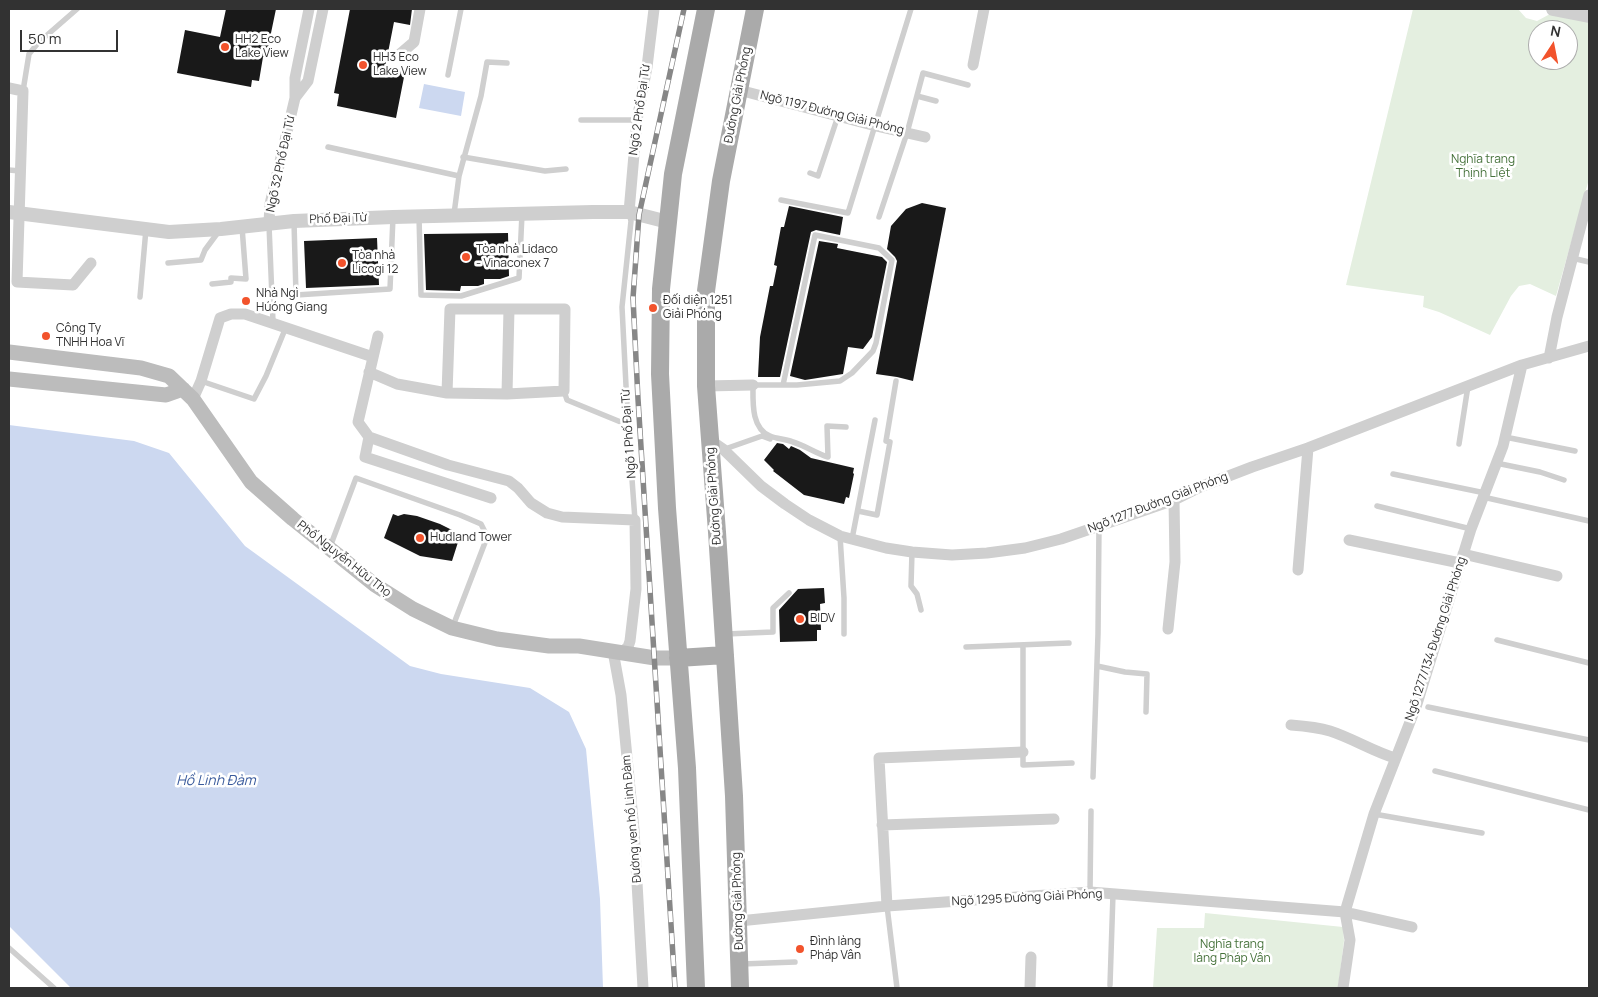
<!DOCTYPE html>
<meta charset="utf-8">
<style>
body{margin:0}
#map{position:relative;width:1598px;height:997px;overflow:hidden;background:#fff;font-family:Manrope,sans-serif}
canvas{display:block}
.frame{position:absolute;inset:0;border:10px solid #323232;pointer-events:none}
.north{position:absolute;left:1528px;top:20px;width:50px;height:50px;box-sizing:border-box;background:#fff;border:1px solid #adadad;border-radius:50%;rotate:11deg;font-size:14px;font-weight:700;line-height:20px;text-align:center;color:#323232}
.north::after{content:'';display:block;margin:auto;width:18px;height:22px;background:#f2532c;clip-path:polygon(50% 0,100% 100%,50% 72%,0 100%)}
.scale{position:absolute;left:20px;top:30px;width:98px;height:22px;box-sizing:border-box;border:2px solid #323232;border-top:0;padding-left:6px;font-size:15px;line-height:18px;white-space:nowrap;color:#323232;-webkit-text-stroke:4px #fff;paint-order:stroke}
</style>
<div id="map">
<canvas width="1598" height="997"></canvas>
<div class="frame"></div>
<div class="north">N</div>
<div class="scale">50 m</div>
</div>
<script>
const context = document.querySelector('canvas').getContext('2d');
context.lineJoin = 'round';
function paint(path, color) {
  context.fillStyle = color;
  context.fill(path, 'evenodd');
}
function trace(path, color, width, dash) {
  context.strokeStyle = color;
  context.lineWidth = width;
  context.lineCap = dash ? 'butt' : 'round';
  context.setLineDash(dash || []);
  context.stroke(path);
}
function label(font, color, halo, rows, align = 'center') {
  context.font = font + ' Manrope,sans-serif';
  context.lineWidth = 5;
  context.setLineDash([]);
  context.textBaseline = 'middle';
  context.strokeStyle = halo;
  context.fillStyle = color;
  for (const [text, x, y, turn = 0] of rows) {
    context.save();
    context.translate(x, y);
    context.rotate((+turn || 0) * Math.PI / 180);
    context.textAlign = isNaN(turn) ? turn : align;
    if (halo) context.strokeText(text, 0, 0);
    context.fillText(text, 0, 0);
    context.restore();
  }
}
paint(new Path2D(`
 M1413,9H1518L1526,18L1537,21L1550,14L1589,22V179L1556,296L1530,284L1519,286L1511,296L1490,335L1439,312L1423,307L1424,296L1346,285ZM1538,30H1568V60H1538Z
 M1205,913L1343,927L1344,941L1338,988H1153L1157,928H1204Z`), '#e4efe0');
paint(new Path2D(`
 M424,84L465,92L461,116L419,108Z
 M9,425L134,441L169,453L245,546L410,666L441,674L530,688L569,712L586,749L600,899L603,988H71L9,926Z`), '#ccd8f0');
paint(new Path2D(`
 M226,9H276L266,57H263L259,81L252,80L251,87L177,73L185,30L220,37Z
 M350,9H412L410,25L394,22L385,68L405,72L396,118L337,106L339,94L334,93Z
 M922,203L946,208L913,381L897,377L876,374L897,261L895,257L887,249L891,226L906,209Z
 M789,206L843,217L840,235L816,230L811,232L780,377H758L760,337L770,286H773L777,266L774,265L781,227H784Z
 M508,233L509,276L500,279H484V284L478,286H461L460,291L426,290L424,234Z
 M377,238L379,285L306,288L304,241Z
 M819,241L838,244L837,248L882,257L887,262L872,337L863,349L848,347L843,374L805,380L790,376Z
 M777,443L783,444L789,449L791,446L800,450L811,458L854,468L853,473L854,474L849,498L846,497L844,504L804,495L773,471L774,470L764,460Z
 M393,514L398,516L404,514L417,516L440,524L452,530L454,537L459,539L452,561L420,556L384,538Z
 M824,588L825,603L820,604L821,630H817V641L780,642L779,610L798,589Z`), '#191919');
trace(new Path2D(`
 M448,75L461,9
 M23,91L29,54L38,43L77,9
 M917,96L936,101
 M581,120H637
 M328,147L459,176
 M463,157L545,171L566,169
 M9,170L20,171
 M810,173L818,176L838,116
 M781,200L848,213L911,9
 M629,213L631,221L622,307L628,425L635,520
 M454,214L459,176L481,96L487,62L507,63
 M419,216L421,295L461,296L519,278L522,214
 M879,217L907,133L923,73L968,85
 M294,222L296,295L390,289L393,217
 M269,225L273,322
 M1572,258L1589,262
 M168,263L201,260L205,250L219,231
 M212,284L231,282V278L246,279L242,227
 M140,297L146,229
 M201,381L254,399L266,376L286,327
 M783,385L815,235L879,248L892,260L876,343L873,351L852,373L840,381L797,385H753C753,402 751,428 770,436C777,439 786,439 793,442C806,446 815,453 828,457L827,426L846,427
 M564,391L567,400L628,425
 M1505,437L1575,451
 M1459,444L1468,386
 M725,449L762,436L770,439
 M1496,463L1540,472L1564,480
 M1393,474L1485,493
 M1483,497L1589,521
 M1377,506L1471,529
 M858,511L877,515L890,442L886,441L896,381
 M840,536L844,598V634
 M852,539L875,420
 M330,547L356,478L460,515L481,524L485,532L486,540L453,626
 M912,552L911,586L917,594L921,610
 M726,634L773,632V608L789,593
 M1497,640L1589,663
 M1023,645V765L1072,763
 M966,647L1069,643
 M1097,666L1125,672L1147,674L1146,712
 M1428,707L1589,740
 M1435,771L1589,810
 M1093,777L1098,634L1099,526
 M1374,814L1482,833
 M1090,892L1091,811
 M887,906L897,988
 M9,948L54,988
 M742,964L795,962
 M1110,985L1113,894`), '#cfcfcf', 5.5);
trace(new Path2D(`
 M400,54L414,42L420,9
 M973,65L984,9
 M9,88L23,91L17,282L73,285L91,263
 M739,90L876,126L925,137
 M295,98L308,81L323,9
 M629,212L637,120L647,67L654,9
 M269,223L270,204L295,98V78L309,9
 M378,336L358,422L369,437L448,465L509,481L518,488L531,503L547,513L562,517L635,520L636,589L630,641L628,647L622,652
 M1549,358L1557,317L1589,195
 M369,372L397,384L447,393L507,394L564,391L565,309H450L447,393
 M706,386L753,385
 M507,394L509,309
 M193,399L201,381L220,318L231,314H245L373,357
 M369,437L365,457L491,498
 M710,440L723,449L761,486L785,504L809,520L840,536L886,548L912,552L952,555L987,553L1025,548L1061,539L1099,526L1174,500L1200,487L1252,467L1308,448L1522,365L1589,346
 M1349,540L1460,563
 M1463,554L1557,576
 M1298,570L1308,448
 M1168,629L1175,562L1174,500
 M613,651L621,695L634,830L643,988
 M1291,725C1304,726 1317,727 1330,731C1352,738 1372,751 1395,758
 M882,825L1054,819
 M887,906L879,758L1023,752
 M739,921L887,906L1090,892L1345,912L1412,927
 M1030,988L1031,957
 M1343,988L1350,940L1345,912L1374,814L1417,704L1471,529L1503,446L1522,365`), '#cfcfcf', 11);
trace(new Path2D(`
 M1553,9L1589,16
 M9,212L169,232L221,229L294,221L393,217L593,212H629L668,222`), '#cfcfcf', 14);
trace(new Path2D(`
 M9,352L141,368L169,376L193,399L251,482L293,519L375,585L413,609L452,628L497,639L549,646H579L655,658H678
 M9,379L166,395L183,389`), '#bcbcbc', 15);
trace(new Path2D(`
 M678,658L725,655
 M696,988L687,768L667,508L660,374L661,289L673,174L706,9
 M740,988L734,796L717,532L706,386V291L721,181L755,9`), '#aaa', 18);
const rail = new Path2D(`
 M675,988L638,399L633,298L639,215L684,9`);
trace(rail, '#878787', 5.5);
trace(rail, '#fff', 4, [11]);
for (const [x, y, r, color] of [
 [225,47,5,"#f2532c"],
 [363,65,5,"#f2532c"],
 [466,257,5,"#f2532c"],
 [342,263,5,"#f2532c"],
 [246,301,5,"#f2532c"],
 [653,308,5,"#f2532c"],
 [46,336,5,"#f2532c"],
 [420,538,5,"#f2532c"],
 [800,619,5,"#f2532c"],
 [800,949,5,"#f2532c"]
]) {
  const dot = new Path2D();
  dot.arc(x, y, r, 0, 2 * Math.PI);
  context.fillStyle = color;
  context.fill(dot);
  trace(dot, '#fff', 2);
}
label('12px', '#323232', '#fff', [
 ["HH2 Eco",235,40],
 ["Lake View",235,54],
 ["HH3 Eco",373,58],
 ["Lake View",373,72],
 ["Tòa nhà Lidaco",476,250],
 ["- Vinaconex 7",476,264],
 ["Tòa nhà",352,256],
 ["Licogi 12",352,270],
 ["Nhà Ngì",256,294],
 ["Húóng Giang",256,308],
 ["Đối diện 1251",663,301],
 ["Giải Phóng",663,315],
 ["Công Ty",56,329],
 ["TNHH Hoa Vĩ",56,343],
 ["Hudland Tower",430,538],
 ["BIDV",810,619],
 ["Đình làng",810,942],
 ["Pháp Vân",810,956]
], 'left');
label('12px', '#323232', '#fff', [
 ["Đường Giải Phóng",738,95,-79],
 ["Ngõ 2 Phố Đại Từ",640,110,-82],
 ["Ngõ 1197 Đường Giải Phóng",832,113,14],
 ["Ngõ 32 Phố Đại Từ",281,164,-78],
 ["Phố Đại Từ",338,219,-2],
 ["Ngõ 1 Phố Đại Từ",629,434,-94],
 ["Đường Giải Phóng",714,496,-94],
 ["Ngõ 1277 Đường Giải Phóng",1158,503,-21],
 ["Phố Nguyễn Hữu Thọ",344,559,38],
 ["Ngõ 1277/134 Đường Giải Phóng",1436,639,-72],
 ["Đường ven hồ Linh Đàm",632,819,-95],
 ["Ngõ 1295 Đường Giải Phóng",1027,898,-3],
 ["Đường Giải Phóng",738,901,-92]
]);
label('12px', '#46723b', '#fff', [
 ["Nghĩa trang",1483,160],
 ["Thịnh Liệt",1483,174],
 ["Nghĩa trang",1232,945],
 ["làng Pháp Vân",1232,959]
]);
label('italic 14px', '#395a9c', '#fff', [
 ["Hồ Linh Đàm",216,781]
]);
</script>
